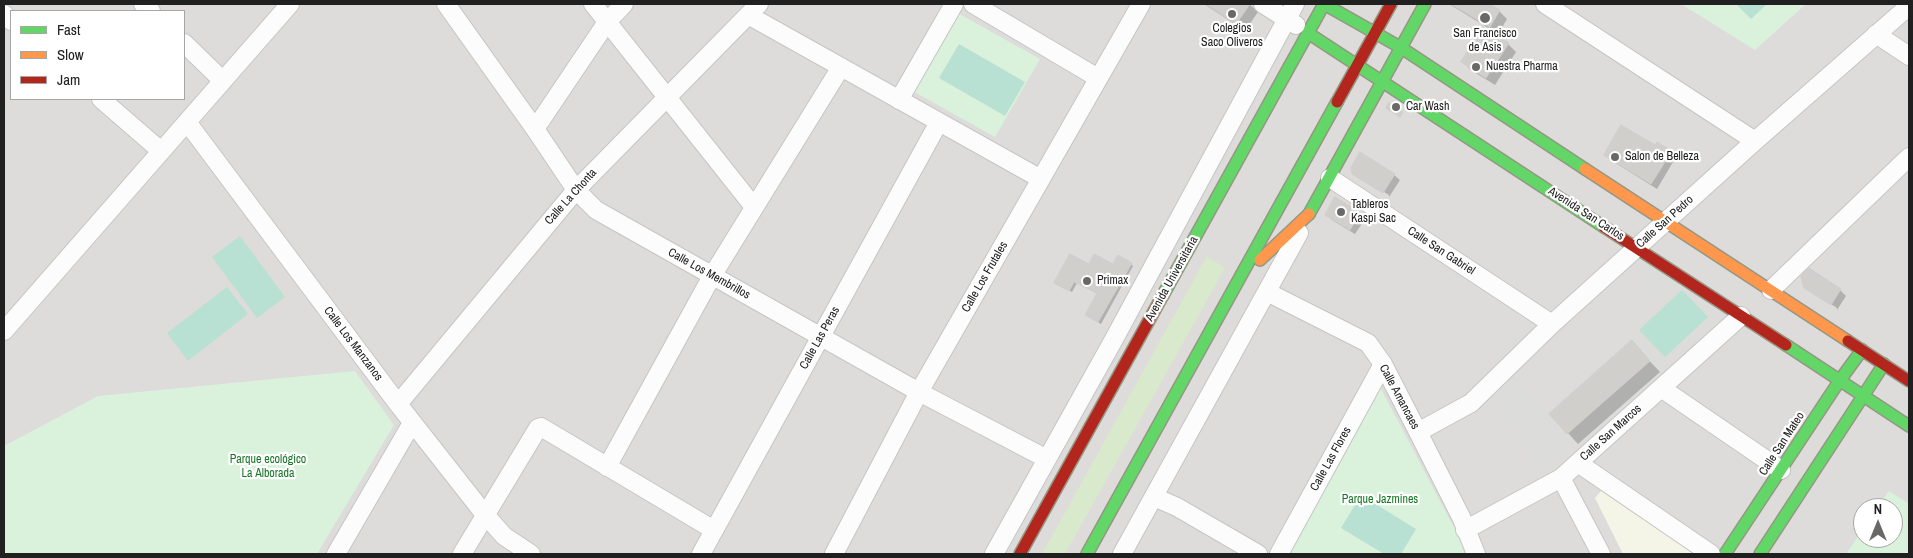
<!DOCTYPE html>
<meta charset="utf-8">
<style>
body{margin:0}
#map{position:relative;width:1913px;height:558px;overflow:hidden;background:#eeedea;font-family:"Archivo Narrow",sans-serif}
canvas{display:block}
.frame{position:absolute;inset:0;border:5px solid #202020;pointer-events:none}
.legend{position:absolute;left:10px;top:10px;width:175px;height:90px;box-sizing:border-box;background:#fff;border:1px solid #a6a6a6;margin:0;padding:6px 9px;list-style:none;font-size:15px;color:#202020}
.legend li{display:flex;align-items:center;gap:10px;height:25px}
.legend b{width:25px;border:1px solid #a6a6a6}
.north{position:absolute;left:1853px;top:498px;width:50px;height:50px;box-sizing:border-box;background:#fff;border:1px solid #a6a6a6;border-radius:50%;rotate:0deg;font-size:14px;font-weight:700;line-height:20px;text-align:center;color:#202020}
.north::after{content:'';display:block;margin:auto;width:18px;height:22px;background:#686867;clip-path:polygon(50% 0,100% 100%,50% 72%,0 100%)}
</style>
<div id="map">
<canvas width="1913" height="558"></canvas>
<div class="frame"></div>
<ul class="legend">
<li><b style="height:6px;background:#63d668"></b>Fast</li>
<li><b style="height:6px;background:#ff974d"></b>Slow</li>
<li><b style="height:6px;background:#b3261e"></b>Jam</li>
</ul>
<div class="north">N</div>
</div>
<script>
const context = document.querySelector('canvas').getContext('2d');
context.lineJoin = 'round';
function paint(path, color) {
  context.fillStyle = color;
  context.fill(path, 'evenodd');
}
function trace(path, color, width, dash) {
  context.strokeStyle = color;
  context.lineWidth = width;
  context.lineCap = dash ? 'butt' : 'round';
  context.setLineDash(dash || []);
  context.stroke(path);
}
function label(font, color, halo, rows, align = 'center') {
  context.font = font + ' "Archivo Narrow",sans-serif';
  context.lineWidth = 4.5;
  context.setLineDash([]);
  context.textBaseline = 'middle';
  context.strokeStyle = halo;
  context.fillStyle = color;
  for (const [text, x, y, turn = 0] of rows) {
    context.save();
    context.translate(x, y);
    context.rotate((+turn || 0) * Math.PI / 180);
    context.textAlign = isNaN(turn) ? turn : align;
    if (halo) context.strokeText(text, 0, 0);
    context.fillText(text, 0, 0);
    context.restore();
  }
}
paint(new Path2D(`
 M4,4H1909V554H4ZM11,11H184V99H11ZM1863,508H1893V538H1863Z`), '#dddcdb');
paint(new Path2D(`
 M1601,491L1695,554H1623L1595,498Z`), '#f5f5e7');
paint(new Path2D(`
 M1648,261L1719,315L1546,469L1517,437L1521,434L1491,400L1516,375L1548,410L1665,304L1635,272Z`), '#dcdcdb');
paint(new Path2D(`
 M1207,256L1225,268L1065,554H1042Z`), '#d9e9cb');
paint(new Path2D(`
 M1681,4H1806L1755,50Z
 M956,12L1040,59L995,137L911,90Z
 M355,371L394,425L317,554H4V446L98,396Z
 M1380,387L1468,554H1289Z
 M1889,491L1909,504V554H1846L1863,529V538H1893V508H1877Z`), '#daf1dc');
paint(new Path2D(`
 M1736,4H1767L1751,19Z
 M959,44L1025,82L1005,116L939,78Z
 M240,236L285,297L257,318L212,257Z
 M227,287L248,314L188,361L167,333Z
 M1682,290L1708,317L1665,357L1639,330Z
 M1361,495L1416,529L1401,554H1384L1341,528Z`), '#b9e1d3');
paint(new Path2D(`
 M1204,4H1249L1258,12L1245,31Z
 M1449,4H1488L1499,11L1507,19L1498,34Z
 M1508,44L1516,52L1495,85L1471,70L1463,62Z
 M1671,152L1676,157L1657,189L1611,160L1606,155Z
 M1357,175H1394L1400,180L1389,197V195Z
 M1335,199L1360,213L1365,219L1355,234L1332,220L1327,215Z
 M1131,264L1133,266L1101,324L1086,315L1098,294L1077,283L1072,292L1058,285L1089,265Z
 M1809,270L1840,290L1846,296L1837,310V308L1808,289Z
 M1642,353L1660,372L1578,444L1568,433Z`), '#0003');
const building = new Path2D(`
 M1206,4H1250L1236,24Z
 M1451,4H1490L1500,10L1490,27Z
 M1483,27L1509,43L1486,78L1461,62Z
 M1389,103L1403,112L1400,117L1386,108Z
 M1621,125L1655,145L1657,142L1672,151L1651,184L1604,155Z
 M1360,152L1395,174L1383,193L1352,174L1351,168Z
 M1335,197L1360,212L1350,230L1325,215Z
 M1070,254L1089,264L1094,254L1113,264L1118,255L1132,263L1098,322L1085,315L1097,293L1074,282L1069,291L1054,283Z
 M1809,268L1841,289L1831,305L1804,288L1801,277Z
 M1632,340L1650,361L1567,434L1549,414Z`);
paint(building, '#d1cfcc');
trace(building, '#d1cfcb', 1);
const street = new Path2D(`
 M143,4L151,11
 M446,4L535,129L576,190L596,210L919,392L1047,459
 M593,4L754,207
 M973,4L1098,78
 M1263,4L1296,25
 M1545,4L1755,141
 M4,14L11,21
 M748,15L1041,179
 M1876,34L1909,56
 M184,43L223,81
 M101,99L161,151
 M899,100L954,4
 M187,122L398,404L482,511L504,536L531,554
 M535,129L607,22L624,4
 M1330,178L1552,324
 M1771,290L1909,157
 M1267,292L1368,343L1383,364L1418,432L1462,519L1476,554
 M4,331L290,4
 M1661,388L1781,470
 M398,404L576,190L759,4
 M1418,432L1471,403L1552,324L1755,141L1909,6
 M1578,463L1711,554
 M607,467L712,276L841,67
 M1561,478L1601,554
 M1154,497L1177,507L1258,554
 M1465,530L1561,478L1741,316
 M336,554L412,423
 M462,554L538,428L541,427L714,530
 M701,554L939,122
 M834,554L919,392L1141,4
 M994,554L1113,341L1295,4
 M1122,554L1299,233
 M1279,554L1383,364`);
const fast = new Path2D(`
 M1324,4L1400,47L1585,169
 M1308,33L1604,227
 M1309,214L1425,4
 M1163,295L1324,4
 M1786,345L1909,426
 M1087,554L1337,102
 M1725,554L1840,380L1862,350
 M1760,554L1884,364`);
const slow = new Path2D(`
 M1585,169L1848,341
 M1260,260L1309,214`);
const jam = new Path2D(`
 M1337,102L1391,4
 M1604,227L1786,345
 M1848,341L1909,381
 M1020,554L1163,295`);
trace(street, '#c5c5c4', 20);
trace(fast, '#949783', 14);
trace(slow, '#949783', 14);
trace(jam, '#949783', 14);
trace(street, '#fcfcfc', 18);
trace(fast, '#63d668', 11);
trace(slow, '#ff974d', 11);
trace(jam, '#b3261e', 11);
for (const [x, y, r, color] of [
 [1232,14,5,"#686867"],
 [1485,18,6,"#686867"],
 [1476,67,5,"#686867"],
 [1396,107,5,"#686867"],
 [1615,157,5,"#686867"],
 [1341,212,5,"#686867"],
 [1087,281,5,"#686867"]
]) {
  const dot = new Path2D();
  dot.arc(x, y, r, 0, 2 * Math.PI);
  context.fillStyle = color;
  context.fill(dot);
  trace(dot, '#fff', 2);
}
label('12px', '#202020', '#fff', [
 ["Colegios",1232,29,"center"],
 ["Saco Oliveros",1232,43,"center"],
 ["San Francisco",1485,34,"center"],
 ["de Asis",1485,48,"center"],
 ["Nuestra Pharma",1486,67],
 ["Car Wash",1406,107],
 ["Salon de Belleza",1625,157],
 ["Tableros",1351,205],
 ["Kaspi Sac",1351,219],
 ["Primax",1097,281]
], 'left');
label('12px', '#202020', '#fff', [
 ["Calle La Chonta",571,197,-48],
 ["Avenida San Carlos",1586,214,33],
 ["Calle San Pedro",1665,222,-42],
 ["Calle San Gabriel",1441,251,33],
 ["Calle Los Membrillos",709,274,29],
 ["Calle Los Frutales",985,277,-60],
 ["Avenida Universitaria",1172,279,-61],
 ["Calle Las Peras",820,338,-61],
 ["Calle Los Manzanos",353,344,53],
 ["Calle Amancaes",1399,397,62],
 ["Calle San Marcos",1611,433,-42],
 ["Calle San Mateo",1782,444,-57],
 ["Calle Las Flores",1331,459,-61]
]);
label('12px', '#167624', '#fff', [
 ["Parque ecológico",268,460],
 ["La Alborada",268,474],
 ["Parque Jazmines",1380,500]
]);
</script>
